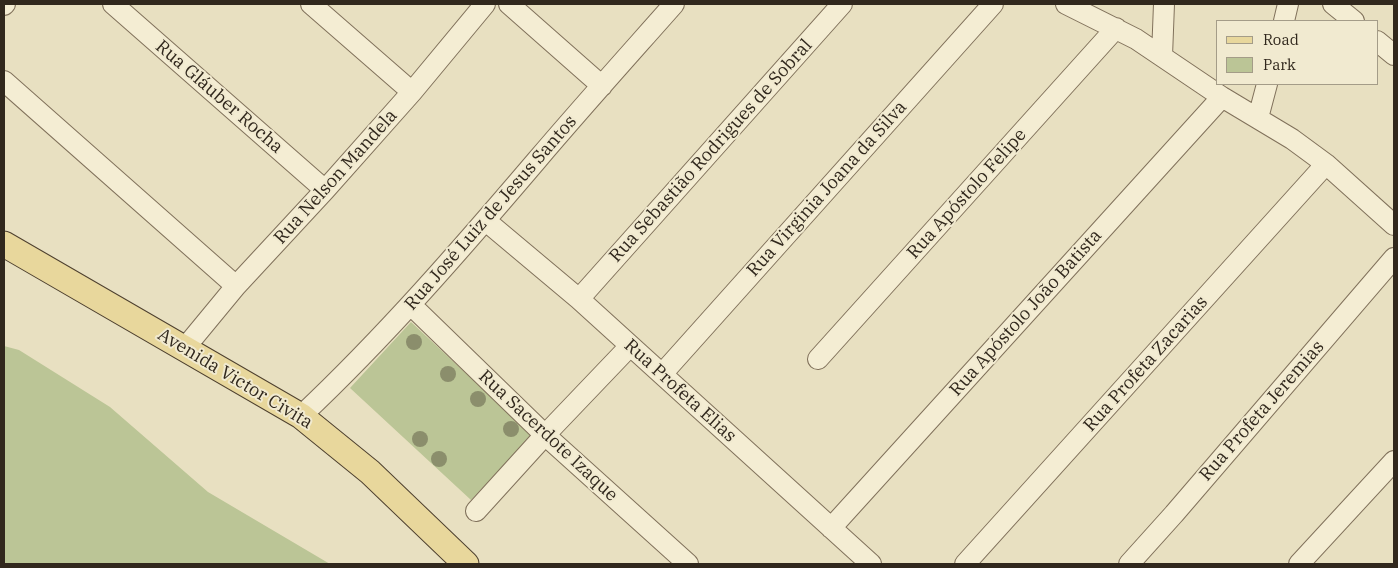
<!DOCTYPE html>
<meta charset="utf-8">
<style>
body{margin:0}
#map{position:relative;width:1398px;height:568px;overflow:hidden;background:#e8e0c1;font-family:"IBM Plex Serif",serif}
canvas{display:block}
.frame{position:absolute;inset:0;border:5px solid #31281d;pointer-events:none}
.legend{position:absolute;left:1216px;top:20px;width:162px;height:65px;box-sizing:border-box;background:#f1ead0;border:1px solid #a49c88;margin:0;padding:6px 9px;list-style:none;font-size:15px;color:#31281d}
.legend li{display:flex;align-items:center;gap:10px;height:25px}
.legend b{width:25px;border:1px solid #a49c88}
</style>
<div id="map">
<canvas width="1398" height="568"></canvas>
<div class="frame"></div>
<ul class="legend">
<li><b style="height:6px;background:#e8d79c"></b>Road</li>
<li><b style="height:14px;background:#bbc596"></b>Park</li>
</ul>
</div>
<script>
const context = document.querySelector('canvas').getContext('2d');
context.lineJoin = 'round';
function paint(path, color) {
  context.fillStyle = color;
  context.fill(path, 'evenodd');
}
function trace(path, color, width, dash) {
  context.strokeStyle = color;
  context.lineWidth = width;
  context.lineCap = dash ? 'butt' : 'round';
  context.setLineDash(dash || []);
  context.stroke(path);
}
function label(font, color, halo, rows, align = 'center') {
  context.font = font + ' "IBM Plex Serif",serif';
  context.lineWidth = 4;
  context.setLineDash([]);
  context.textBaseline = 'middle';
  context.strokeStyle = halo;
  context.fillStyle = color;
  for (const [text, x, y, turn = 0] of rows) {
    context.save();
    context.translate(x, y);
    context.rotate((+turn || 0) * Math.PI / 180);
    context.textAlign = isNaN(turn) ? turn : align;
    if (halo) context.strokeText(text, 0, 0);
    context.fillText(text, 0, 0);
    context.restore();
  }
}
paint(new Path2D(`
 M411,322L532,435L471,500L350,388Z
 M4,346L19,350L110,407L208,492L330,564H4Z`), '#bbc596');
const minor = new Path2D(`
 M113,4L325,190
 M311,4L412,92
 M509,4L602,86
 M1066,4L1136,39L1222,97L1292,139L1326,164L1394,225
 M1333,4L1354,21
 M4,5L5,4
 M1284,21L1288,4
 M1377,41L1394,55
 M1162,56L1164,4
 M4,81L236,286
 M1258,118L1267,84
 M486,221L579,299L871,564
 M579,299L842,4
 M411,305L545,435L688,564
 M184,349L236,286L325,190L412,92L485,4
 M818,359L1116,28
 M662,374L993,4
 M301,416C386,336 462,248 537,160C582,107 628,56 674,4
 M476,511L545,435L630,346
 M831,528L1222,97
 M965,564L1326,164
 M1129,564L1174,514L1394,258
 M1299,564L1394,461`);
const major = new Path2D(`
 M4,244L301,416L370,472L466,564`);
trace(minor, '#80715b', 22);
trace(major, '#4e402f', 27);
trace(minor, '#f4edd3', 20);
trace(major, '#e8d79c', 25);
context.fillStyle = '#8b8e6c';
for (const [x, y] of [
 [414,342],
 [448,374],
 [478,399],
 [511,429],
 [420,439],
 [439,459]
]) {
  context.beginPath();
  context.arc(x, y, 8, 0, 2 * Math.PI);
  context.fill();
}
label('18px', '#31281d', '#f1ead0', [
 ["Rua Gláuber Rocha",219,97,41],
 ["Rua Sebastião Rodrigues de Sobral",711,151,-48],
 ["Rua Nelson Mandela",336,177,-48],
 ["Rua Virginia Joana da Silva",827,189,-48],
 ["Rua Apóstolo Felipe",967,194,-48],
 ["Rua José Luiz de Jesus Santos",491,213,-49],
 ["Rua Apóstolo João Batista",1026,313,-48],
 ["Rua Profeta Zacarias",1146,364,-48],
 ["Avenida Victor Civita",235,379,31],
 ["Rua Profeta Elias",680,391,42],
 ["Rua Profeta Jeremias",1262,411,-49],
 ["Rua Sacerdote Izaque",548,436,43]
]);
</script>
